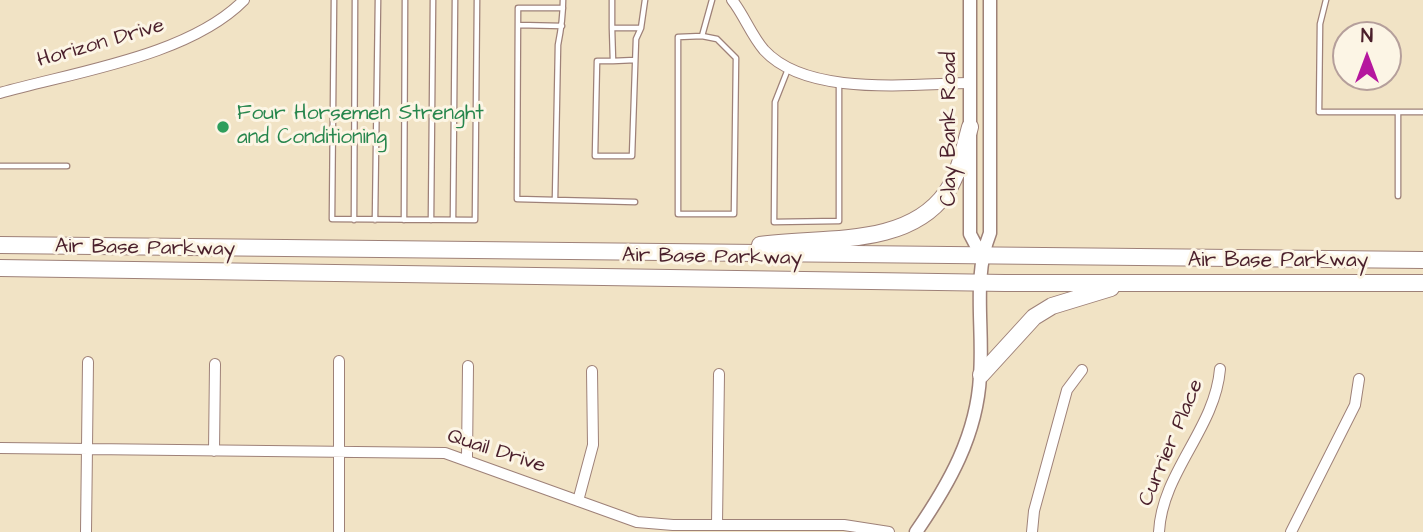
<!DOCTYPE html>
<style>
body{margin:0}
#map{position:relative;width:1423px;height:532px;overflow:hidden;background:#f1e3c5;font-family:"Architects Daughter",sans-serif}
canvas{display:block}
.north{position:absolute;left:1332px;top:21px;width:70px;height:70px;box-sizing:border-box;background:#fcf5e5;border:2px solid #b59f9b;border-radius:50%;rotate:0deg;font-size:19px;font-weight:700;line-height:28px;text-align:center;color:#4a1f2b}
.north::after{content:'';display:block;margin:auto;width:24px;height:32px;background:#b5179e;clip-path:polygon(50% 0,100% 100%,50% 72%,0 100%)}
</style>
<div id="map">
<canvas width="1423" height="532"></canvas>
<div class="north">N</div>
</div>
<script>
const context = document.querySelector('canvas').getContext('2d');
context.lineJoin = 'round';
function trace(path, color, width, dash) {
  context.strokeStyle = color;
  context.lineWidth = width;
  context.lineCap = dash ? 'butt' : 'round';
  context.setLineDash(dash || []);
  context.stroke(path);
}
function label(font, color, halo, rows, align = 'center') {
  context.font = font + ' "Architects Daughter",sans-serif';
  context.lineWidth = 6;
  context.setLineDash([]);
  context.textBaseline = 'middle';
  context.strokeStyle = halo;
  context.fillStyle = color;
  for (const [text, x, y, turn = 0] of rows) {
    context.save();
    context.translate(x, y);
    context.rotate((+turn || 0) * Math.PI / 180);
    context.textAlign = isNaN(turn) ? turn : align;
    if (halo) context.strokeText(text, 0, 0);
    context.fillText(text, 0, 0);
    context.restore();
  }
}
const service = new Path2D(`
 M334,0L332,219L475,220L477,0
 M612,0V28H641L645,0
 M1326,0L1320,24L1319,112H1423
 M563,8H518L517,199L555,200L558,45C561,30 563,16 563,0
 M518,25L562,26
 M612,28L613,61H597L595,156H632L636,39L641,28
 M702,36L717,39L736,58L734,214H678V37Z
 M702,36L712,0
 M613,61L635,60
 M788,69L775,102L774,222L839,221V82
 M0,166H67
 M1398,196V112
 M555,200L635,202
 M354,220L355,0
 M375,220L378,0
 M404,220L405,0
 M431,220L433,0
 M453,220L455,0`);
const minor = new Path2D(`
 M732,0C744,15 751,35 764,50C807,97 910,84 970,83
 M0,93C74,72 189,56 244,0
 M0,448L445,453L637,522L673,525H844L889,532
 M214,451L215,364
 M467,458L468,366
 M578,501L593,445L592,371
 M717,524L719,374
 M86,532L88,362
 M339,532V361
 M1032,532L1034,511L1067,390L1082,370
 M1159,532C1162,472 1215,429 1220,369
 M1291,532L1355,405L1359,379`);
const tertiary = new Path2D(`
 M970,0V234L981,255
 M916,532C949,484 977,435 980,376C984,328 972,278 990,233V0`);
const primary = new Path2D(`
 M0,245L1423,260
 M760,245C820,236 906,249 946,193C959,174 964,149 970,127
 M0,268L1005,283H1423
 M981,375L1034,317L1052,306L1111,288`);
trace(service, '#9e8178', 7);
trace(minor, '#9e8178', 12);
trace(tertiary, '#9e8178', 15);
trace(primary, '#9e8178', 18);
trace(service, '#fff', 4.5);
trace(minor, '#fff', 10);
trace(tertiary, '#fff', 12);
trace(primary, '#fff', 16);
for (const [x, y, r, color] of [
 [223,127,7,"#2e9e5b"]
]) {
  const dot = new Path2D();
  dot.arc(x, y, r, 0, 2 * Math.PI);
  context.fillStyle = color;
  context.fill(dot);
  trace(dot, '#fcf5e5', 2.5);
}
label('21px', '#4a1f2b', '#fcf5e5', [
 ["Horizon Drive",101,44,-16],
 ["Clay Bank Road",951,129,-90],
 ["Air Base Parkway",145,249,1],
 ["Air Base Parkway",712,258,1],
 ["Air Base Parkway",1278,262],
 ["Currier Place",1172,443,-67],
 ["Quail Drive",496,452,18]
]);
label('21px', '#27864d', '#fcf5e5', [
 ["Four Horsemen Strenght",237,115],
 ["and Conditioning",237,139]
], 'left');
</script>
